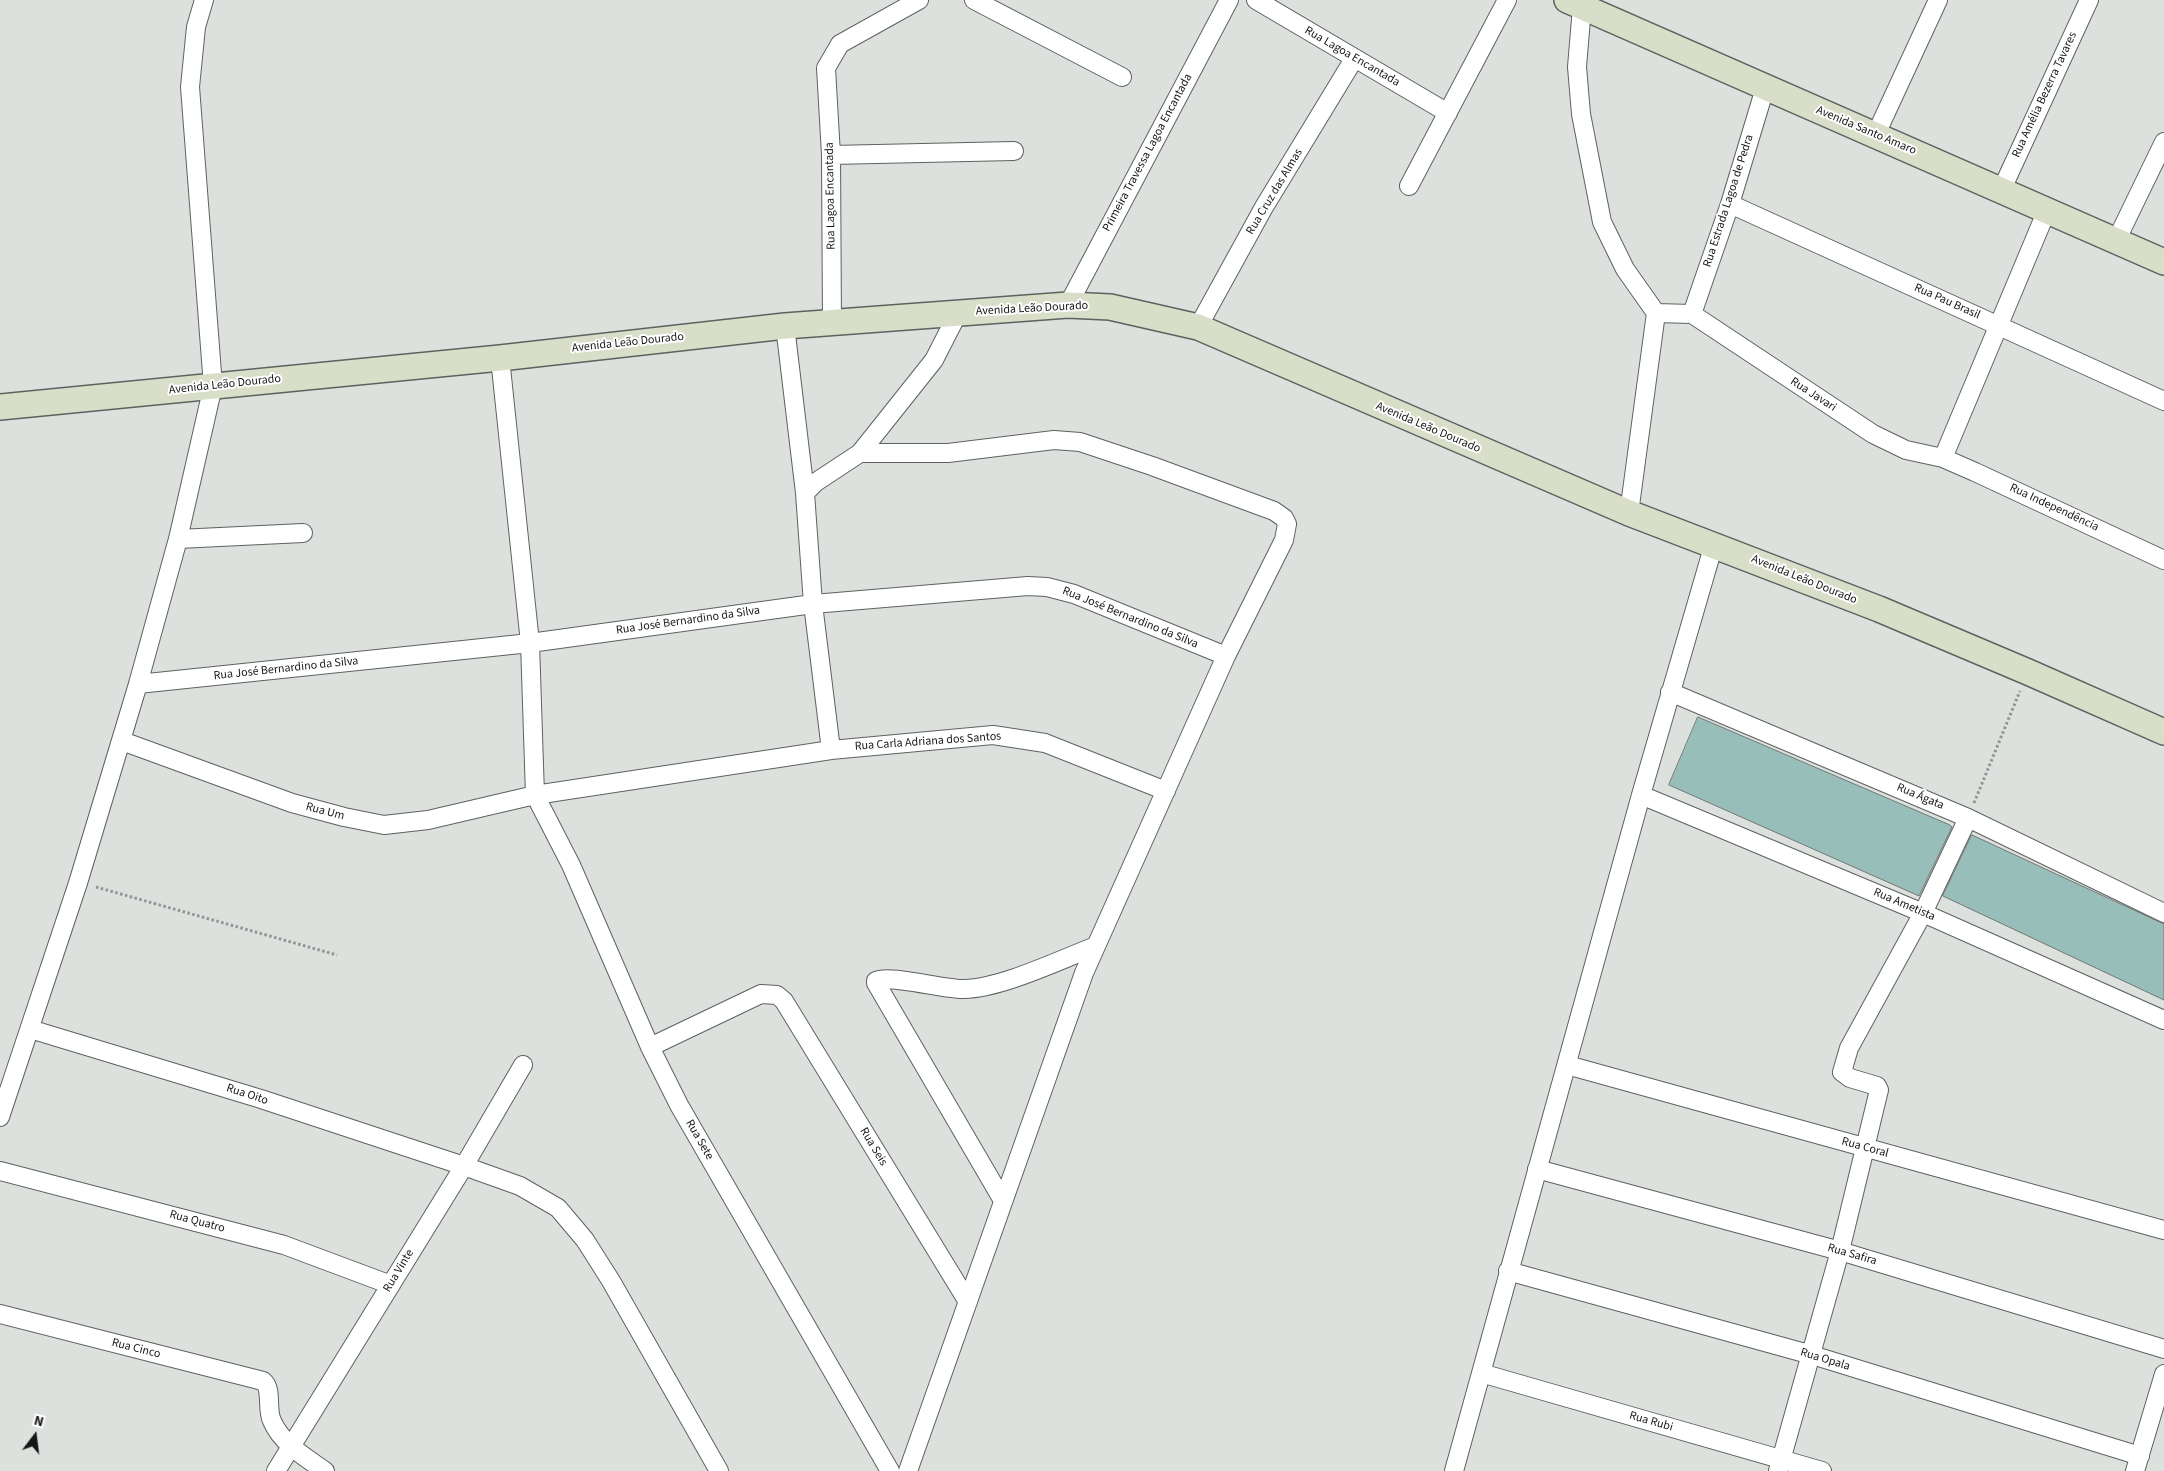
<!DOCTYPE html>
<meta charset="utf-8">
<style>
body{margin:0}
#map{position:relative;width:2164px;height:1471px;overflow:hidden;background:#dde1de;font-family:"Source Sans 3",sans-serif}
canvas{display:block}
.north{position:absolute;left:10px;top:1411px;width:50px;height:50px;-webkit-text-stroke:4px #fff;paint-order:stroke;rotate:15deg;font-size:14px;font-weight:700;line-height:20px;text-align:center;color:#151615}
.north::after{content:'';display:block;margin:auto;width:18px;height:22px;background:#151615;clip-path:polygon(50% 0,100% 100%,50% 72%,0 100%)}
</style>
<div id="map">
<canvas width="2164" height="1471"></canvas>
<div class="north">N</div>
</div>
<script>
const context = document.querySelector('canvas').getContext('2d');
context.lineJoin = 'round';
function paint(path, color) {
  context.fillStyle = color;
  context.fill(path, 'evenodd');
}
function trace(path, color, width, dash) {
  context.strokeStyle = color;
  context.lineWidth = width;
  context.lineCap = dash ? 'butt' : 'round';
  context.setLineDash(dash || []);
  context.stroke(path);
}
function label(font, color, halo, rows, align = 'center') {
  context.font = font + ' "Source Sans 3",sans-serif';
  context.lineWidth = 4;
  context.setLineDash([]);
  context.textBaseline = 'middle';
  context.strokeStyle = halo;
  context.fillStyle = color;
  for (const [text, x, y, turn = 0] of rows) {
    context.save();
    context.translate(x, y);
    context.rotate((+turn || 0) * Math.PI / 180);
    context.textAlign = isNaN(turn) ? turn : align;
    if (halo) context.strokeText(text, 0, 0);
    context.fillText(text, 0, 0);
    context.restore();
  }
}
const building = new Path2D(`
 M1698,717L1950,825L1952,827L1919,896L1669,785Z
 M1972,835L2164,924V1000L1943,896Z`);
paint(building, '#98beb9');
trace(building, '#727776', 1);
const street = new Path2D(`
 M974,0L1122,77
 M1256,0L1448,113
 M1582,7L1577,67L1581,114L1602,222L1625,269L1656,313
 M1876,134L1938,0
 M831,155L1014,151
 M1409,186L1507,0
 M2001,191L2089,0
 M1730,204L2164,401
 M2116,241L2164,142
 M1068,305L1229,0
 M1692,314L1873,434L1906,450L1943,458L1975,472L2164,560
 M1692,314L1730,204L1765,88
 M832,324L831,155L826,68L840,44L919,0
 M785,326L805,493
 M1198,327L1264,207L1354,59
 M500,358L530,643L535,795L571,865L650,1047L679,1105L890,1471
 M860,453L934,360L958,313
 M1943,458L2047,210
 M1629,513L1656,313L1692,314
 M178,539L303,533
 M138,684L530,643L813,604L1028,586L1047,587L1074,594L1226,656
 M1670,692L1968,818L2164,913
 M122,741L292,803L344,817L384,825L428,820L535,795L831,750L993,735L1045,743L1166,791
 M831,750L813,604L805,493L816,482L860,453H948L1054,440L1080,442L1152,466L1274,511L1284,518L1287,524L1284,540L1226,656L1084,973L908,1471
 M1641,795L1923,913L2164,1020
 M30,1029L261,1099L464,1166L520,1186L558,1208L585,1240L611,1281L719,1471
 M650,1047L761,994L777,995L784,1001L968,1302
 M1567,1065L2164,1230
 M0,1117L78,883L138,684L178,539L213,386L190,87L196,27L204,0
 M1537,1169L1840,1251L2164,1349
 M0,1171L284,1245L391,1285
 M1002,1199L876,983V981C890,974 944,990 964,989C1002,988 1059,960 1096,946
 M1508,1271L1812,1355L2140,1456
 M0,1314L263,1381C273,1389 266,1409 272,1421C282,1444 305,1457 325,1471
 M1481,1373L1822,1471
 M276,1471L464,1166L523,1065
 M1454,1471L1641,795L1714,544
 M1778,1471L1840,1251L1879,1090L1877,1086L1850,1078L1842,1072L1849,1048L1923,913L1968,818
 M2135,1471L2164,1374`);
const secondary = new Path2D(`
 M1567,0L2164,262
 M0,407L500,358L785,326L1068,305L1110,307L1198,327L1629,513L1879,609L2028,672L2164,732`);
trace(street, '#5e625f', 20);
trace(secondary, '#5e625f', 28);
trace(new Path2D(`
 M1974,803L2020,691
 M96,887L337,955`), '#929593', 3, [2.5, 2.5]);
trace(street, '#fff', 18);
trace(secondary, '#d8dec8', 25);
label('12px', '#151615', '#fff', [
 ["Rua Lagoa Encantada",1352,57,30],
 ["Rua Amélia Bezerra Tavares",2045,95,-65],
 ["Avenida Santo Amaro",1866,131,23],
 ["Primeira Travessa Lagoa Encantada",1148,153,-62],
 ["Rua Cruz das Almas",1275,192,-59],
 ["Rua Lagoa Encantada",831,196,-91],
 ["Rua Estrada Lagoa de Pedra",1729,201,-72],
 ["Rua Pau Brasil",1947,302,24],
 ["Avenida Leão Dourado",1032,309,-3],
 ["Avenida Leão Dourado",628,343,-6],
 ["Avenida Leão Dourado",225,385,-6],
 ["Rua Javari",1813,395,33],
 ["Avenida Leão Dourado",1428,428,23],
 ["Rua Independência",2054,508,25],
 ["Avenida Leão Dourado",1804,580,22],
 ["Rua José Bernardino da Silva",1130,618,22],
 ["Rua José Bernardino da Silva",688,621,-8],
 ["Rua José Bernardino da Silva",286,669,-6],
 ["Rua Carla Adriana dos Santos",928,742,-4],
 ["Rua Ágata",1920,797,23],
 ["Rua Um",325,812,15],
 ["Rua Ametista",1904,905,23],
 ["Rua Oito",247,1095,18],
 ["Rua Sete",699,1140,60],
 ["Rua Seis",873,1147,59],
 ["Rua Coral",1865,1148,15],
 ["Rua Quatro",197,1222,15],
 ["Rua Safira",1852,1255,16],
 ["Rua Vinte",399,1271,-59],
 ["Rua Cinco",136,1349,14],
 ["Rua Opala",1825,1360,17],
 ["Rua Rubi",1651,1422,16]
]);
</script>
